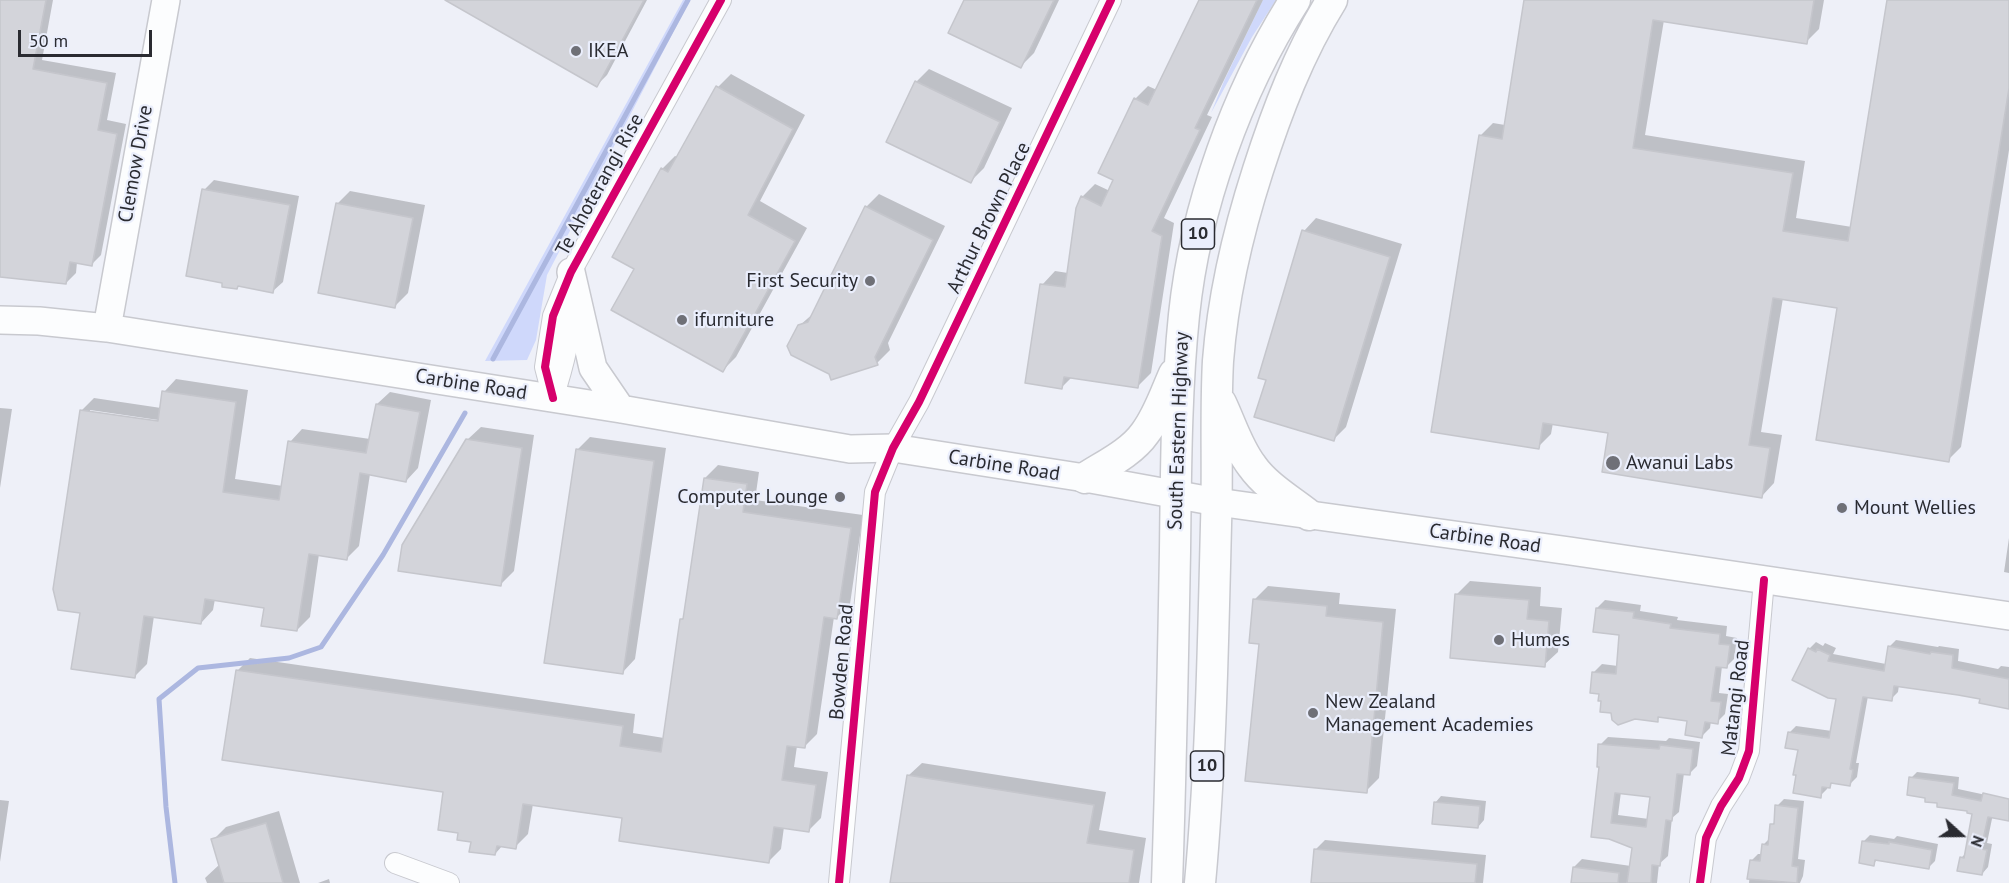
<!DOCTYPE html>
<style>
body{margin:0}
#map{position:relative;width:2009px;height:883px;overflow:hidden;background:#eef0f8;font-family:"PT Sans",sans-serif}
canvas{display:block}
.north{position:absolute;left:1931px;top:805px;width:60px;height:60px;-webkit-text-stroke:4px #eaeefc;paint-order:stroke;rotate:111deg;font-size:16px;font-weight:700;line-height:24px;text-align:center;color:#2a2b31}
.north::after{content:'';display:block;margin:auto;width:21px;height:27px;background:#2a2b31;clip-path:polygon(50% 0,100% 100%,50% 72%,0 100%)}
.scale{position:absolute;left:18px;top:30px;width:134px;height:27px;box-sizing:border-box;border:3px solid #2a2b31;border-top:0;padding-left:8px;font-size:18px;line-height:21px;white-space:nowrap;color:#2a2b31;-webkit-text-stroke:4px #eaeefc;paint-order:stroke}
</style>
<div id="map">
<canvas width="2009" height="883"></canvas>
<div class="north">N</div>
<div class="scale">50 m</div>
</div>
<script>
const context = document.querySelector('canvas').getContext('2d');
context.lineJoin = 'round';
function paint(path, color) {
  context.fillStyle = color;
  context.fill(path, 'evenodd');
}
function trace(path, color, width, dash) {
  context.strokeStyle = color;
  context.lineWidth = width;
  context.lineCap = dash ? 'butt' : 'round';
  context.setLineDash(dash || []);
  context.stroke(path);
}
function label(font, color, halo, rows, align = 'center') {
  context.font = font + ' "PT Sans",sans-serif';
  context.lineWidth = 4.5;
  context.setLineDash([]);
  context.textBaseline = 'middle';
  context.strokeStyle = halo;
  context.fillStyle = color;
  for (const [text, x, y, turn = 0] of rows) {
    context.save();
    context.translate(x, y);
    context.rotate((+turn || 0) * Math.PI / 180);
    context.textAlign = isNaN(turn) ? turn : align;
    if (halo) context.strokeText(text, 0, 0);
    context.fillText(text, 0, 0);
    context.restore();
  }
}
paint(new Path2D(`
 M683,0H690L547,275L536,340L527,360L485,361Z
 M1263,0H1276L1252,37L1211,113L1224,81Z`), '#cfd8fb');
paint(new Path2D(`
 M0,0H53L42,60L116,73L107,120L126,124L101,255L91,265L77,262L76,273L66,283L0,275Z
 M446,0H647L607,75L597,85Z
 M966,0H1059L1034,53L1021,66Z
 M1200,0H1263L1207,115L1212,117L1164,218L1174,223L1151,373L1138,386L1073,376L1062,387L1042,285L1055,271L1068,273L1082,197L1095,184L1110,191L1115,180L1135,99L1148,86L1157,90Z
 M1525,0H1824L1819,29L1806,42L1664,20L1645,135L1805,161L1796,218L1852,227L1888,0H2009V150L1961,447L1948,460L1839,306L1783,298L1761,432L1782,435L1774,483L1762,496L1610,432L1553,423L1551,434L1538,447L1480,136L1493,123L1505,125Z
 M929,69L1012,108L984,168L971,181L916,82Z
 M731,74L805,115L760,201L807,228L736,357L723,370L636,268L614,256L662,169L675,156L678,157L718,87Z
 M214,180L299,196L283,282L273,291L204,190Z
 M350,191L425,205L408,293L395,306L337,204Z
 M879,194L945,226L888,343L890,350L877,363L799,326L815,312L866,207Z
 M1316,218L1402,244L1346,427L1334,439L1267,379L1304,231Z
 M176,379L248,390L235,479L283,486L290,442L302,429L370,439L377,404L390,392L431,400L418,468L406,481L370,474L359,546L347,558L319,554L310,617L297,630L265,607L215,599L213,610L201,623L154,616L147,664L134,677L81,612V411L94,398L161,408L164,392ZM90,410L165,421V424L90,413Z
 M0,408L12,409L0,488Z
 M481,427L534,435L514,571L501,584L467,440Z
 M590,437L666,448L635,659L622,673L577,450Z
 M718,465L759,472L755,500L863,515L850,604L837,617H834L817,734L804,747L797,746L794,767L828,772L821,818L808,831L784,827L781,849L768,862L624,817L533,804L528,834L515,847L503,845L495,854L460,831L445,791L237,671L250,658L635,714L633,733L664,738L682,619L685,616L705,478Z
 M2009,538V573L2004,572Z
 M1470,581L1541,587L1540,606L1562,608L1558,652L1544,665L1457,594Z
 M1268,586L1340,593L1339,604L1396,609L1379,778L1366,791L1260,642L1255,599Z
 M1605,600L1641,605L1640,611L1678,617L1677,620L1727,626L1726,636L1737,638L1734,659L1726,667L1722,666L1719,693L1728,694L1725,714L1717,722L1711,721L1710,728L1702,736L1688,720L1661,716L1657,720L1613,712L1603,700L1594,672L1602,664L1618,666L1621,634L1597,608Z
 M1896,640L1938,647L1939,646L1959,649L1958,661L1998,669L2001,666L2009,667V708L1982,698L1899,685L1898,692L1891,699L1868,696L1856,763H1859L1857,777L1850,784L1834,782L1828,786L1827,789L1820,796L1799,749L1789,733L1796,726L1832,731L1838,698L1809,649L1816,642L1823,646L1825,643L1836,648L1833,654L1886,664L1889,647Z
 M1608,737L1666,741L1669,738L1700,742L1697,766L1689,774L1684,773L1679,812L1672,818L1668,856L1659,864L1657,883H1573L1574,867L1582,859L1631,866L1634,847L1609,838L1600,745ZM1621,792L1651,795L1649,819L1618,815Z
 M922,763L1106,792L1099,830L1146,838L1139,883H891L909,775Z
 M1917,772L1959,777L1958,789L2000,798L1993,814L1987,843L1992,844L1988,867L1982,874L1961,858L1966,853L1973,813L1969,810L1939,802L1927,796L1911,778Z
 M1441,796L1486,801L1484,820L1478,827L1435,803Z
 M1784,799L1804,801L1798,859L1805,860L1803,876L1800,883H1749L1751,861L1758,854H1762L1763,845L1770,838L1772,825L1775,821L1777,806Z
 M0,800L9,801L0,862Z
 M279,811L300,883H207L205,878L220,864L213,840L226,827Z
 M1870,835L1894,839L1897,836L1938,844L1935,861L1929,867L1878,859L1873,864L1864,841Z
 M1325,840L1486,855L1483,883H1312L1315,850Z
 M329,879L330,883H318Z`), '#0003');
trace(new Path2D(`
 M493,359L688,0
 M175,883L166,807L159,699L198,668L289,658L321,647L383,555L465,413`), '#acb7e0', 5);
const building = new Path2D(`
 M0,0H46L33,69L107,83L98,130L117,134L92,266L70,262L66,284L0,277Z
 M445,0H644L597,87Z
 M964,0H1054L1021,68L948,33Z
 M1199,0H1257L1195,128L1200,130L1152,231L1162,236L1138,388L1064,377L1062,389L1025,383L1040,284L1065,287L1076,208L1081,196L1101,206L1113,180L1098,173L1134,98L1148,105Z
 M1524,0H1814L1807,44L1653,20L1633,148L1793,173L1783,231L1848,241L1887,0H2009V88L1949,462L1816,440L1837,308L1773,298L1749,445L1770,448L1762,498L1602,472L1608,433L1543,423L1539,449L1431,432L1479,135L1502,139Z
 M915,81L1000,122L971,183L886,142Z
 M716,86L793,129L748,215L795,241L723,372L611,310L634,269L612,257L661,168L668,172Z
 M202,189L290,205L273,293L238,286L237,289L222,287V283L186,276Z
 M336,203L413,218L395,308L318,293Z
 M865,206L933,240L875,357L878,365L831,380L829,374L791,355L787,346L798,325L808,322Z
 M1302,230L1390,257L1334,441L1254,417L1266,380L1258,378Z
 M162,391L236,402L223,492L279,500L288,441L366,453L376,404L420,412L406,482L360,473L347,560L309,554L297,631L261,626L264,608L205,599L201,624L144,616L135,678L71,669L80,613L58,610L53,589L80,410L158,421Z
 M466,439L522,448L501,586L398,571L402,545Z
 M576,449L654,461L623,674L544,663Z
 M704,478L747,484L743,512L851,528L837,619L824,617L805,748L787,746L782,780L816,785L809,832L774,827L769,863L619,841L622,818L523,804L516,849L497,846L495,855L469,852L471,842L457,840L458,833L438,830L443,792L222,760L236,670L623,726L620,746L661,752L680,619H683Z
 M1455,594L1529,600L1527,619L1549,621L1545,667L1450,658Z
 M1253,599L1327,606L1326,616L1383,622L1367,793L1245,781L1259,644L1249,643Z
 M1596,608L1634,612L1633,618L1671,624L1670,628L1720,634L1719,644L1730,645L1727,668L1716,667L1711,701L1721,702L1718,724L1705,722L1702,738L1685,735L1687,721L1658,717V722L1635,719L1618,725L1612,720L1611,713L1600,712L1601,701H1598L1599,694L1590,693L1592,672L1616,674L1619,635L1593,632Z
 M1888,646L1930,654L1931,652L1953,655L1952,668L2009,679V709L1979,703L1980,699L1958,695L1894,686L1892,701L1863,697L1850,769L1853,770L1850,786L1831,783L1830,788L1822,787L1821,798L1793,793L1796,775H1793L1798,750L1785,748L1788,732L1829,738L1836,699L1828,698L1792,680L1808,648L1816,652L1817,649L1830,655L1828,661L1884,671Z
 M1598,744L1659,749L1660,745L1693,749L1690,775L1677,774L1672,821L1666,820L1660,866L1652,865L1651,883H1627L1632,848L1609,839L1591,837L1599,767H1597ZM1615,793L1650,797L1646,827L1611,823Z
 M907,775L1094,805L1087,843L1134,850L1129,883H890Z
 M1909,777L1954,783L1952,795L1981,801L1983,793L2009,799V821L1988,817L1981,849L1987,850L1982,875L1957,871L1960,857L1964,858L1972,814L1967,813V811L1937,807V803L1925,802V798L1907,795Z
 M1434,802L1480,806L1478,828L1432,824Z
 M1775,805L1798,808L1792,866L1798,867L1797,883L1747,879L1750,860L1760,861L1762,844L1768,845L1770,824H1774Z
 M266,823L283,883H224L211,839Z
 M1862,841L1889,844V842L1932,850L1929,869L1875,860L1874,866L1859,863Z
 M1314,849L1477,864L1475,883H1311Z
 M1573,867L1619,873L1618,883H1571Z`);
paint(building, '#d3d4da');
trace(building, '#c5c6cc', 1.5);
const street = new Path2D(`
 M553,398L545,367L553,316L571,272L721,0
 M553,398C563,367 572,335 571,302
 M395,863L449,883
 M839,883L875,492L893,448L919,402L1111,0
 M1700,883L1706,838L1721,806L1739,778L1749,751L1764,580`);
const secondary = new Path2D(`
 M571,272L593,368L621,409
 M0,320L39,321L107,328L621,409L850,449L893,448L1085,478L1217,502L1570,551L2009,616
 M107,328L166,0`);
const primary = new Path2D(`
 M1221,403C1231,424 1238,448 1252,466C1266,486 1290,500 1309,515
 M1085,478C1105,465 1131,453 1145,433C1158,416 1165,394 1174,374
 M1167,883C1171,772 1173,662 1175,551C1176,473 1176,393 1184,315C1195,208 1237,91 1295,0
 M1200,883C1211,764 1213,644 1216,525C1218,470 1215,416 1218,361C1223,296 1238,232 1258,170C1277,111 1299,53 1332,0`);
trace(street, '#c8c9cf', 22);
trace(secondary, '#c8c9cf', 30);
trace(primary, '#c8c9cf', 33);
trace(street, '#fcfdfe', 20);
trace(secondary, '#fcfdfe', 27);
trace(primary, '#fcfdfe', 30);
trace(new Path2D(`
 M553,398L545,367L553,316L571,272L721,0
 M839,883L875,492L893,448L919,402L1111,0
 M1700,883L1706,838L1721,806L1739,778L1749,751L1764,580`), '#d6006c', 8);
for (const [x, y, r, color] of [
 [576,51,6,"#6f7077"],
 [870,281,6,"#6f7077"],
 [682,320,6,"#6f7077"],
 [1613,463,8,"#6f7077"],
 [840,497,6,"#6f7077"],
 [1842,508,6,"#6f7077"],
 [1499,640,6,"#6f7077"],
 [1313,713,6,"#6f7077"]
]) {
  const dot = new Path2D();
  dot.arc(x, y, r, 0, 2 * Math.PI);
  context.fillStyle = color;
  context.fill(dot);
  trace(dot, '#eaeefc', 2);
}
for (const [x, y, w] of [
 [1198,234,33],
 [1207,766,33]
]) {
  const box = new Path2D();
  box.roundRect(x - w / 2, y - 15, w, 30, 4.5);
  context.fillStyle = '#eaeefc';
  context.fill(box);
  trace(box, '#2a2b31', 1.5);
}
label('bold 18px', '#2a2b31', null, [
 ["10",1198,234],
 ["10",1207,766]
]);
label('20px', '#2a2b31', '#eaeefc', [
 ["IKEA",588,51],
 ["First Security",858,281,"right"],
 ["ifurniture",694,320],
 ["Awanui Labs",1626,463],
 ["Computer Lounge",828,497,"right"],
 ["Mount Wellies",1854,508],
 ["Humes",1511,640],
 ["New Zealand",1325,702],
 ["Management Academies",1325,725]
], 'left');
label('20px', '#2a2b31', '#eaeefc', [
 ["Clemow Drive",136,164,-80],
 ["Te Ahoterangi Rise",600,185,-61],
 ["Arthur Brown Place",989,218,-64],
 ["Carbine Road",471,385,9],
 ["South Eastern Highway",1179,431,-88],
 ["Carbine Road",1004,466,9],
 ["Carbine Road",1485,539,8],
 ["Bowden Road",842,662,-85],
 ["Matangi Road",1736,698,-83]
]);
</script>
